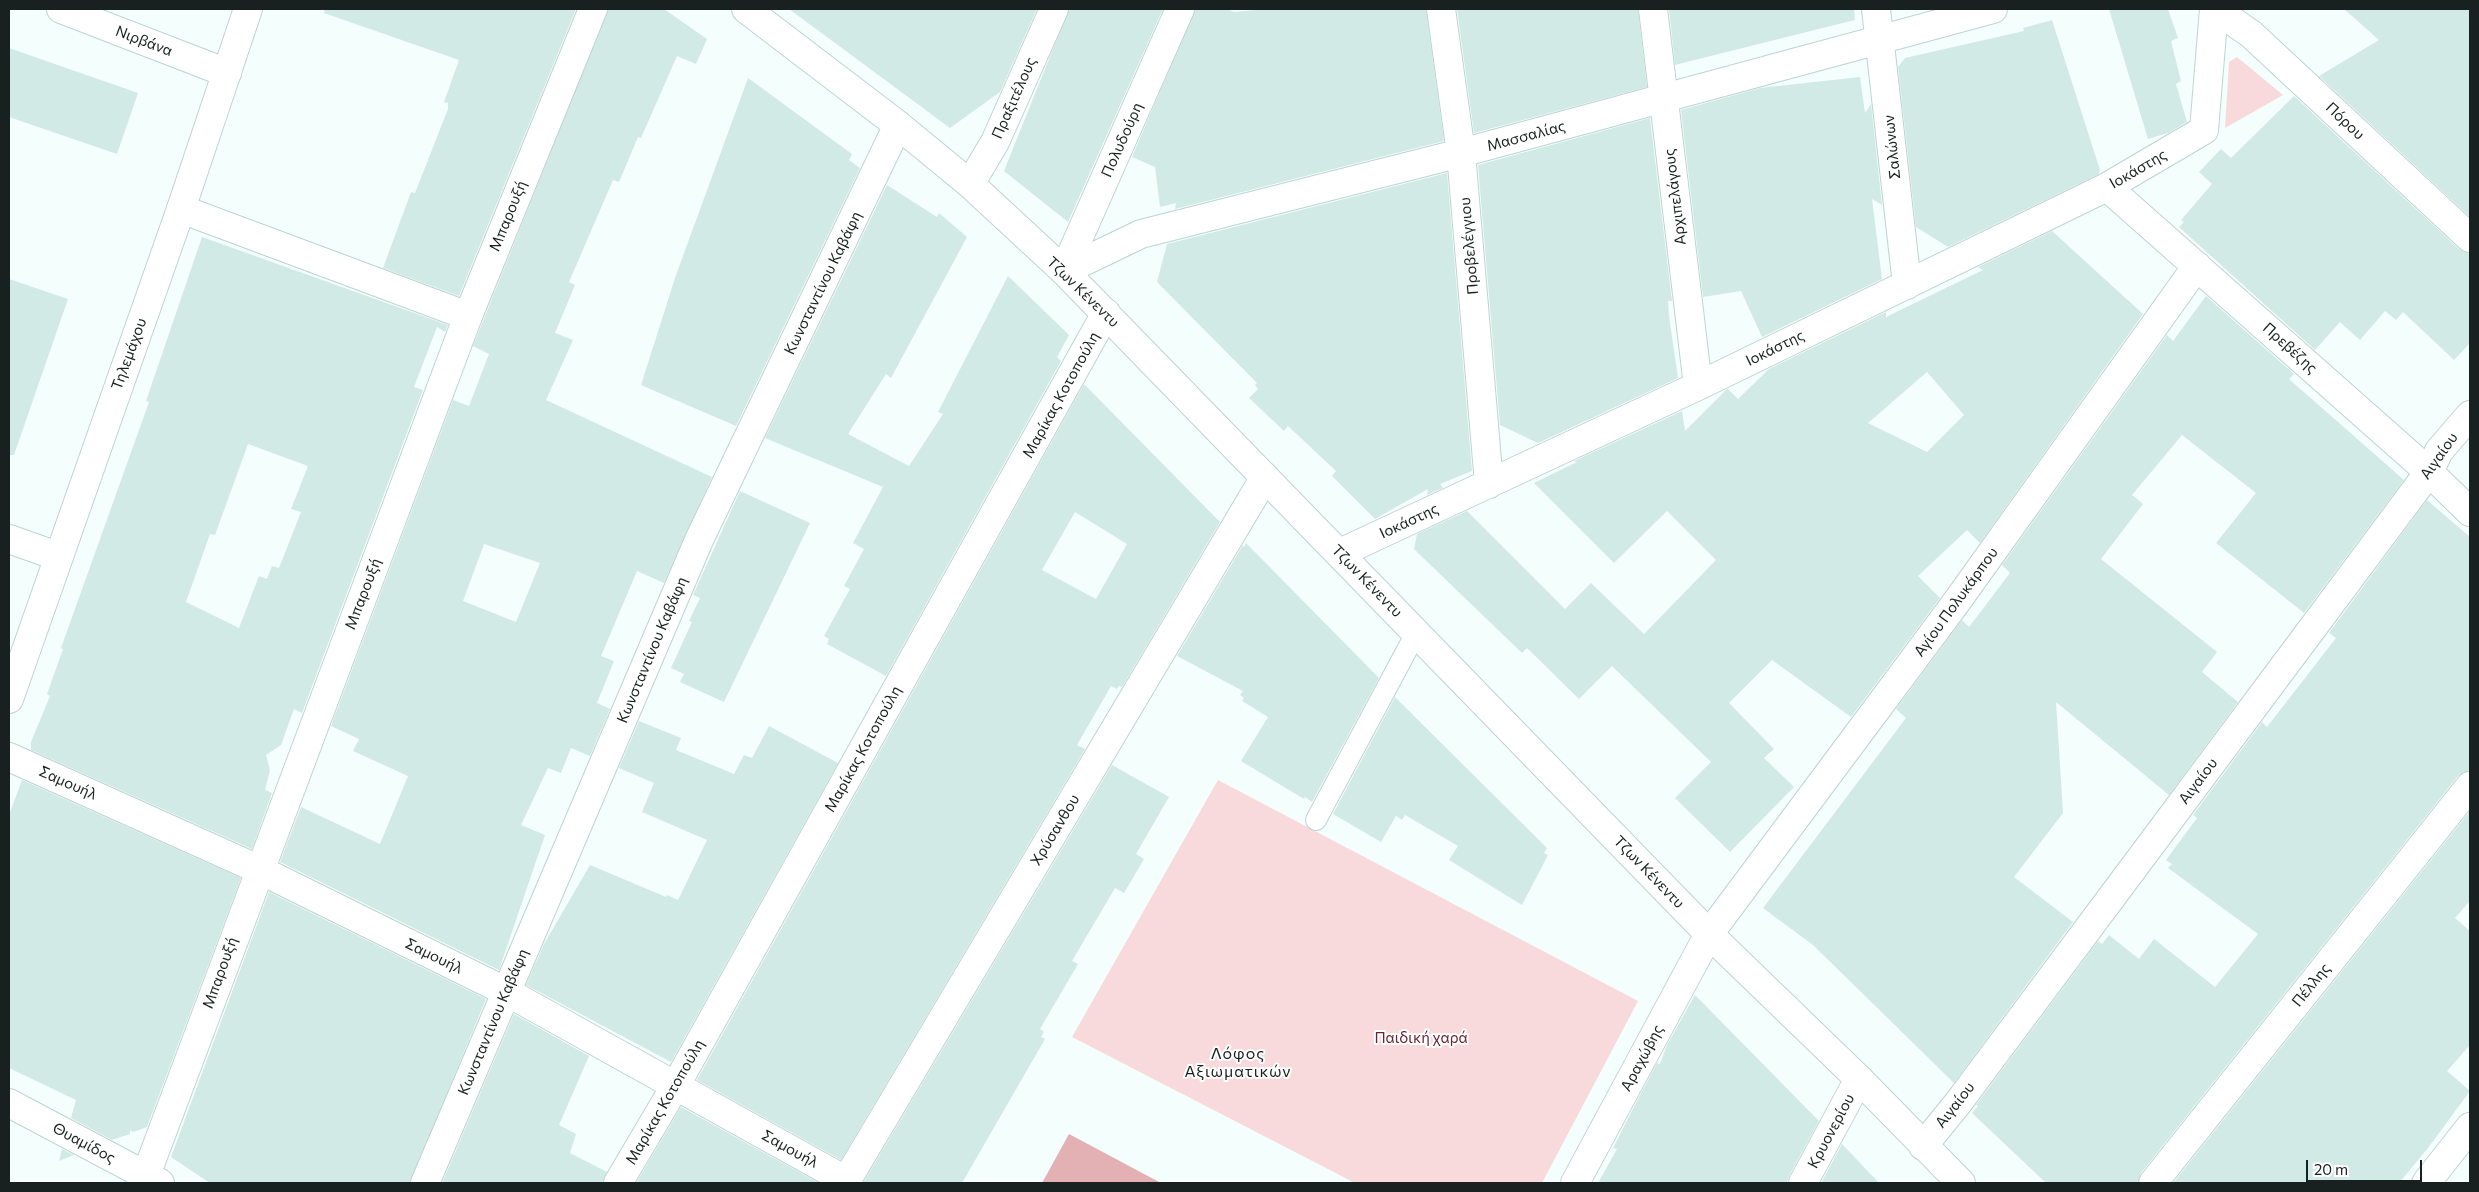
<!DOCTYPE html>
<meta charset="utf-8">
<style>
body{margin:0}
#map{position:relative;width:2479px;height:1192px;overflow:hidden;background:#f4fefc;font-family:Commissioner,sans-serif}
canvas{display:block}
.frame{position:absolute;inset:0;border:10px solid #18211f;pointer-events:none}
.scale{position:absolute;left:2306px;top:1160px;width:116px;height:22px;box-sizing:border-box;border:2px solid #18211f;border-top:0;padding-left:6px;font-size:15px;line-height:18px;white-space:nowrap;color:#18211f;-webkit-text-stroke:4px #fff;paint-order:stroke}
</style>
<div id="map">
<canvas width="2479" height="1192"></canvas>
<div class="frame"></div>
<div class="scale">20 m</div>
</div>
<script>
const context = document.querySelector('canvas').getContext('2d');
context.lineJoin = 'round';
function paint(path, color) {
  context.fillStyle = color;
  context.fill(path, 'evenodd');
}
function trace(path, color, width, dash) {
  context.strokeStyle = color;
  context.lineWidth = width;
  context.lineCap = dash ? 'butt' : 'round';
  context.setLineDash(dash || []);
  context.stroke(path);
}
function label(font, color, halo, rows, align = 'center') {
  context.font = font + ' Commissioner,sans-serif';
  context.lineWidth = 4;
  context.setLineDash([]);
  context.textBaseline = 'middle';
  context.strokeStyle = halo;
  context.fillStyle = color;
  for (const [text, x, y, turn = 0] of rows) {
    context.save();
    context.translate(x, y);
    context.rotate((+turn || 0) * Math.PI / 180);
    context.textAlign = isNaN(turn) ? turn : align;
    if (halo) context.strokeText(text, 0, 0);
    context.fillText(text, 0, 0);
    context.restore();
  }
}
paint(new Path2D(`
 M2237,57L2283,95L2225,128L2229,62Z
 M1218,780L1638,1001L1542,1183H1355L1072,1037Z`), '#f9dadc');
paint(new Path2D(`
 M1069,1134L1161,1183H1042Z`), '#e3b0b4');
paint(new Path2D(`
 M325,9H576L459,296L383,268L411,192L415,193L448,109V103L444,102L459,60L324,13Z
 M608,9H664L707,39L696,64L677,56L641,138L638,137L619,182L613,180L569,282L575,285L555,333L573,340L546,400L712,477L664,583L637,571L601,656L614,661L597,703L610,709L590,756L571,748L561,773L548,768L521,825L545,835L499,970L280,862L301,807L380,844L408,776L353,751L359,739L331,726L453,400L469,406L489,354L473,346ZM484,544L540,563L516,622L463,601Z
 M789,9H1037L1000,92L950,128Z
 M1069,9H1163L1068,222L1004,171Z
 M1195,9H1227L1234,12L1266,9H1426L1444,141L1175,209L1176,203L1160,207L1155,167L1132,157Z
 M1457,9H1638L1647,87L1474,133Z
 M1669,9H1854L1855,20L1675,65Z
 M2109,9H2168L2178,38L2171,41L2181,81L2176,84L2187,122L2168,133L2148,139Z
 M2344,9H2470V217L2319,76L2379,40Z
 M2052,20L2100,170L2099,174L1948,247L1916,227L1898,67L1905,58L2024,31L2023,28Z
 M9,48L138,93L117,154L9,117Z
 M1860,77L1865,113L1871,104L1882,205L1872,199L1882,279L1762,337L1741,291L1703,297L1681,110L1760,88Z
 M748,78L852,154L849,160L860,168L736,426L641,385L676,275Z
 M2294,96L2459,249L2470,253V343L2454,360L2403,312L2396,320L2385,311L2360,340L2340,322L2315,350L2179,227L2184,222L2181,220L2212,184L2199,172L2221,149L2231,158Z
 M1650,118L1672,301H1668L1669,316L1678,378L1538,443L1500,425L1478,165Z
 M1447,173L1472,471L1440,484L1443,488L1427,495L1428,489L1375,519L1332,476L1336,471L1288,426L1284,431L1249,398L1258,389L1255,385L1257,383L1157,282L1167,244Z
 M887,185L937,217L939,213L967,237L891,378L886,374L848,434L909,466L943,414L938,412L1008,276L1069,335L1057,357L1061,361L886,676L827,644L829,639L824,636L850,589L844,586L864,549L853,543L883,487L765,438Z
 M2052,231L2143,314L1980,543L1967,530L1918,576L1940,598L1851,717L1772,660L1729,703L1774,749L1764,758L1794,787L1730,852L1675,798L1711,762L1612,666L1579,699L1527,648L1522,653L1414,549L1417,534L1467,511L1565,609L1591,583L1644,634L1716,560L1667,511L1614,563L1534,483L1577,462L1574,461L1682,411L1685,431L1726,390L1728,389L1738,399L1769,369L1886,312V317L1983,270L1978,267ZM1927,372L1964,415L1927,452L1868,423Z
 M202,237L448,325L445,332L437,327L414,387L423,390L302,713L294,709L281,745L266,755L270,770L265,790L272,793L252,849L31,750V742L50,696L47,694L63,649L61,648L149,402L146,401ZM248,444L308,466L291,509L301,512L279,568L272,566L267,579L259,576L239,628L186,602L210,534L215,535Z
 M9,279L68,299L14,455H9Z
 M2206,296L2294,374L2289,379L2404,480L2304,613L2216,543L2256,493L2182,435L2132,495L2143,504L2101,559L2217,652L2202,672L2238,702L2169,795L2056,702L2063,813L2014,877L2073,922L1954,1083L1813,945L1763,908L1906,718L1896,709L1962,620L1969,627L2010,573L2002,565L2167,335L2173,341Z
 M1084,384L1220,522L1122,687L1119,686L1117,689L1111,686L1077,745L1085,749L841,1160L697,1080ZM1075,512L1127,544L1096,599L1042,570Z
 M740,491L810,523L724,702L680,682L684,674L671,668L692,622L689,621L700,598L693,595Z
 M2427,500L2470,537V771L2458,776L2141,1173L2138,1183H2046L1972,1113L1978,1106L1976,1105L2098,941L2102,944L2109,935L2139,959L2154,939L2215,987L2258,934L2168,868L2172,864L2166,860L2197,818L2193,815L2262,722L2267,727L2336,638L2329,633Z
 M1246,543L1379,678L1312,802L1305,797L1304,799L1241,761L1268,717L1242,701L1244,698L1240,695L1243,691L1177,656L1243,545L1244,547Z
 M1395,697L1547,848L1544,853L1548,855L1522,905L1449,860L1458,846L1405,815L1402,820L1396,816L1381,842L1333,814Z
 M639,721L681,738L676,750L734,774L744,755L752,758L769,726L838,763L671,1062L526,985L544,944L590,865L666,897L667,895L678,900L707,840L642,812L654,783L619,768Z
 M1112,765L1169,797L1136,854L1144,859L1124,893L1115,888L1072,961L1078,964L1040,1029L1044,1032L1041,1037L1045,1039L962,1183H863Z
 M22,780L241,878L147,1127L133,1132L130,1130V1134L112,1140L71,1118L76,1100L9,1068V815Z
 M2470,811V901L2455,918L2470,931V1045L2447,1071L2470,1091L2428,1148L2399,1183H2173Z
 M269,892L486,999L410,1183H210L171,1157Z
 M1695,995L1819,1121L1789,1176L1787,1183H1598L1617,1149L1613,1148L1638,1099L1657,1063L1660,1064L1667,1045Z
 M514,1014L589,1056L559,1125L576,1134L570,1153L607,1172L602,1183H442Z
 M681,1107L819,1183H636Z
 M1842,1144L1879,1183H1821Z
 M62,1149L74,1155L59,1161Z`), '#d1eae5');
const lane = new Path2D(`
 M1316,820L1416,633`);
const street = new Path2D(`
 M61,9L227,73
 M1441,9L1461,153L1489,484
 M1653,9L1698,386
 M1876,9L1907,285
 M2215,9L2251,34L2470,238
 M970,184L995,142L1054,9
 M2107,187L2429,472L2470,512
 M181,209L468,316
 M1064,271L1141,234L1461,153L1993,9
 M1064,271L1180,9
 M9,539L57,556
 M1340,553L1698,386L2107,187L2204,130L2214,9
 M9,757L258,869L505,991L847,1181
 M9,1103L160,1183
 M1923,1146L1958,1103L2429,472L2439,451L2470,415
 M425,1183L699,540L898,125
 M618,1183L676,1085L1106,313
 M845,1183L1265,477
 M1575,1183L1709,934L1955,604L2197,266
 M1803,1183L1859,1079
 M2153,1183L2470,786
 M2426,1183L2470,1127`);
const secondary = new Path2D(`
 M746,9L898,125L970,184L1064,271L1709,934L1859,1079L1961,1183
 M9,699L181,209L248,9
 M143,1183L468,316L593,9`);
trace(lane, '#bcd5d0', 22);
trace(street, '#bcd5d0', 30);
trace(secondary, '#bcd5d0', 30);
trace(lane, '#fff', 20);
trace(street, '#fff', 28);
trace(secondary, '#fff', 28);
label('15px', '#18211f', '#fff', [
 ["Νιρβάνα",144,41,21],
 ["Πραξιτέλους",1014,98,-66],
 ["Πόρου",2345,121,43],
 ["Μασσαλίας",1526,136,-15],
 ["Πολυδούρη",1122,140,-66],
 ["Σαλώνων",1892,147,-96],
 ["Ιοκάστης",2138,169,-30],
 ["Αρχιπελάγους",1675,197,-97],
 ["Μπαρουξή",508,216,-68],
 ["Προβελέγγιου",1469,246,-95],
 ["Κωνσταντίνου Καβάφη",823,283,-64],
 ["Τζων Κένεντυ",1083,292,44],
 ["Ιοκάστης",1775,348,-26],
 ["Πρεβέζης",2290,348,42],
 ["Τηλεμάχου",129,354,-70],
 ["Μαρίκας Κοτοπούλη",1061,395,-61],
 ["Αιγαίου",2439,456,-55],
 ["Ιοκάστης",1409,521,-25],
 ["Τζων Κένεντυ",1367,581,46],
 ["Μπαρουξή",363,594,-69],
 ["Αγίου Πολυκάρπου",1956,602,-54],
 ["Κωνσταντίνου Καβάφη",652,650,-67],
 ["Μαρίκας Κοτοπούλη",863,749,-61],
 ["Αιγαίου",2198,781,-53],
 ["Σαμουήλ",68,783,24],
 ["Χρύσανθου",1055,830,-59],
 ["Τζων Κένεντυ",1649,872,46],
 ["Σαμουήλ",434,956,26],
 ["Μπαρουξή",220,973,-70],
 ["Πέλλης",2311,985,-51],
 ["Κωνσταντίνου Καβάφη",493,1022,-67],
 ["Αραχώβης",1642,1058,-62],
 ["Μαρίκας Κοτοπούλη",665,1102,-60],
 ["Αιγαίου",1955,1105,-52],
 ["Κρυονερίου",1831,1131,-62],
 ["Θυαμίδος",84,1143,28],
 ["Σαμουήλ",790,1149,29]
]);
label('15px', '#63252f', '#fff', [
 ["Παιδική χαρά",1421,1038]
]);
context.letterSpacing = '1px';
label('16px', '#18211f', '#fff', [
 ["Λόφος",1238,1054],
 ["Αξιωματικών",1238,1072]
]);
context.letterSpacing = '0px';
</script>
